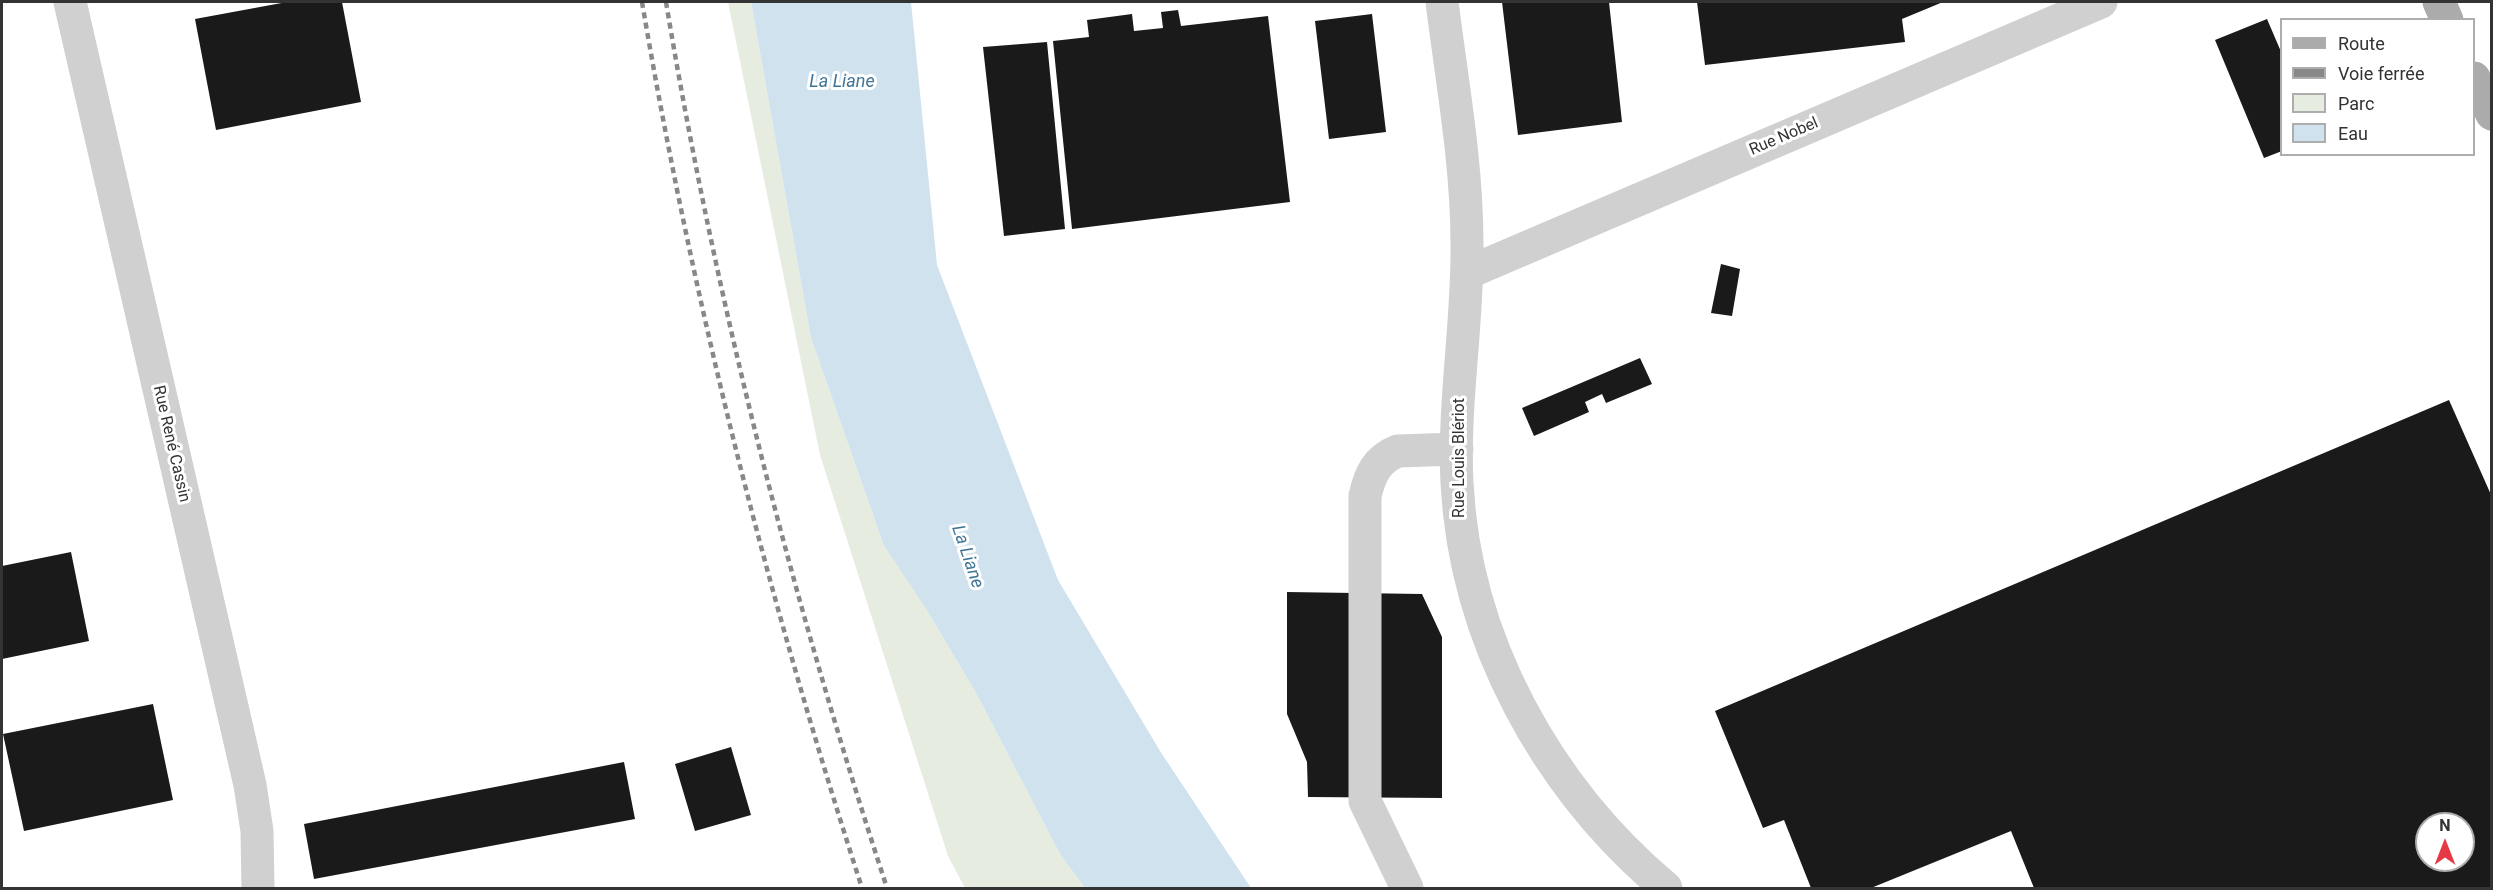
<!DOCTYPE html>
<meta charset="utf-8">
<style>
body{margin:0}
#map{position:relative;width:2493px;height:890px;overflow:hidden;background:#fff;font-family:Roboto,sans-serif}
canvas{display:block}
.frame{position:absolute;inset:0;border:3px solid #333;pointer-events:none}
.legend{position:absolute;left:2280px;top:18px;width:195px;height:138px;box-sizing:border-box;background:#fff;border:2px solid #adadad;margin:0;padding:8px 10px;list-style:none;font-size:18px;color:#333}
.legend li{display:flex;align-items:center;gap:12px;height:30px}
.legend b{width:30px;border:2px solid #adadad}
.north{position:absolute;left:2415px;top:812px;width:60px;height:60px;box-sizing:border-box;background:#fff;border:2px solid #adadad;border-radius:50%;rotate:0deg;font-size:16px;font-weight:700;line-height:24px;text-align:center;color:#333}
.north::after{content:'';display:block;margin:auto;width:21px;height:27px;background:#e63946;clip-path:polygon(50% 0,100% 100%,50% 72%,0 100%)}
</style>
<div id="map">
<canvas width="2493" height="890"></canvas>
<div class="frame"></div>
<ul class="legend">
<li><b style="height:8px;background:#ababab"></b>Route</li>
<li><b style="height:8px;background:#888"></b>Voie ferrée</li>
<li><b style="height:16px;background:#e6ecdf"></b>Parc</li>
<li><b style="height:16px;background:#cfe2ee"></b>Eau</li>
</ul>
<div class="north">N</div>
</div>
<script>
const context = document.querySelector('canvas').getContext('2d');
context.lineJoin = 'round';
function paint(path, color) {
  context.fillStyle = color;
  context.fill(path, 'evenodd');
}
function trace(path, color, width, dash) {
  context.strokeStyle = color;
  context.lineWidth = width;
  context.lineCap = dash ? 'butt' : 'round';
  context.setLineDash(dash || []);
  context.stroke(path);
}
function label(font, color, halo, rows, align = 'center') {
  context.font = font + ' Roboto,sans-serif';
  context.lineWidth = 6;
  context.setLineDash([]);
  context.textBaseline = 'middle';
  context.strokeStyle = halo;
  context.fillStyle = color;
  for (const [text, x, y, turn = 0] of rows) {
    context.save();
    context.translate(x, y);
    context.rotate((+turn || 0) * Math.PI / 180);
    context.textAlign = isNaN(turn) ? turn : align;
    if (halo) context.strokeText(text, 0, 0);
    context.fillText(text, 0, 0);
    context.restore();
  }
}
paint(new Path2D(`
 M728,2H751L811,338L884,546L926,609L975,691L1060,854L1085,888H965L948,856L820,455Z`), '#e6ecdf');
paint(new Path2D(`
 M751,2H911L937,265L1058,580L1160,751L1251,888H1085L1060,854L975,691L926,609L884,546L811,338Z`), '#cfe2ee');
paint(new Path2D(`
 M287,2H342L361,102L216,130L195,19Z
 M1502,2H1609L1622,122L1518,135Z
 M1697,2H1943L1902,19L1905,42L1705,65Z
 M1178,10L1181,26L1268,16L1290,202L1072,229L1053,41L1089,37L1087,20L1132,14L1134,31L1163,28L1161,12Z
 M1372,14L1386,132L1329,139L1315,21Z
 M2267,19L2282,54V151L2264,158L2215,40Z
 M1047,42L1065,229L1004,236L983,47Z
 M1721,264L1740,269L1732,316L1711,313Z
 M1640,358L1652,384L1606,403L1602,394L1585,402L1589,412L1534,436L1522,408Z
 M2449,400L2492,497V888H2034L2011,831L1871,888H1811L1784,820L1763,828L1715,711ZM2427,824H2463V860H2427Z
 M71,552L89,641L2,659V566Z
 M1287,592L1422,594L1442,637V798L1308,797L1307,762L1287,714Z
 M153,704L173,800L24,831L3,734Z
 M731,747L751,815L695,831L675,764Z
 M624,762L635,819L314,879L304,824Z`), '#1a1a1a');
trace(new Path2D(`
 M70,2L250,785L257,831L258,888
 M1442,2C1452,82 1467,163 1467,244C1468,324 1453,403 1457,483C1465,640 1547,788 1666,888
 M1467,273L2101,2
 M1407,888L1365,801V496C1370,474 1377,459 1398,451L1457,449`), '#d0d0d0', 33);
trace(new Path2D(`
 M2439,2L2447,20
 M2474,78L2492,114`), '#ababab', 33);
trace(new Path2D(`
 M642,2C693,303 768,598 862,888
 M666,2C716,303 792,598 887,888`), '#888', 4.5, [6, 4.5]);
label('16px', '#333', '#fff', [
 ["Rue Nobel",1784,137,-23],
 ["Rue René Cassin",171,444,77],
 ["Rue Louis Blériot",1460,458,-90]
]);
label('italic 18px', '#3f7597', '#fff', [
 ["La Liane",842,82],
 ["La Liane",967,557,71]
]);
</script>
